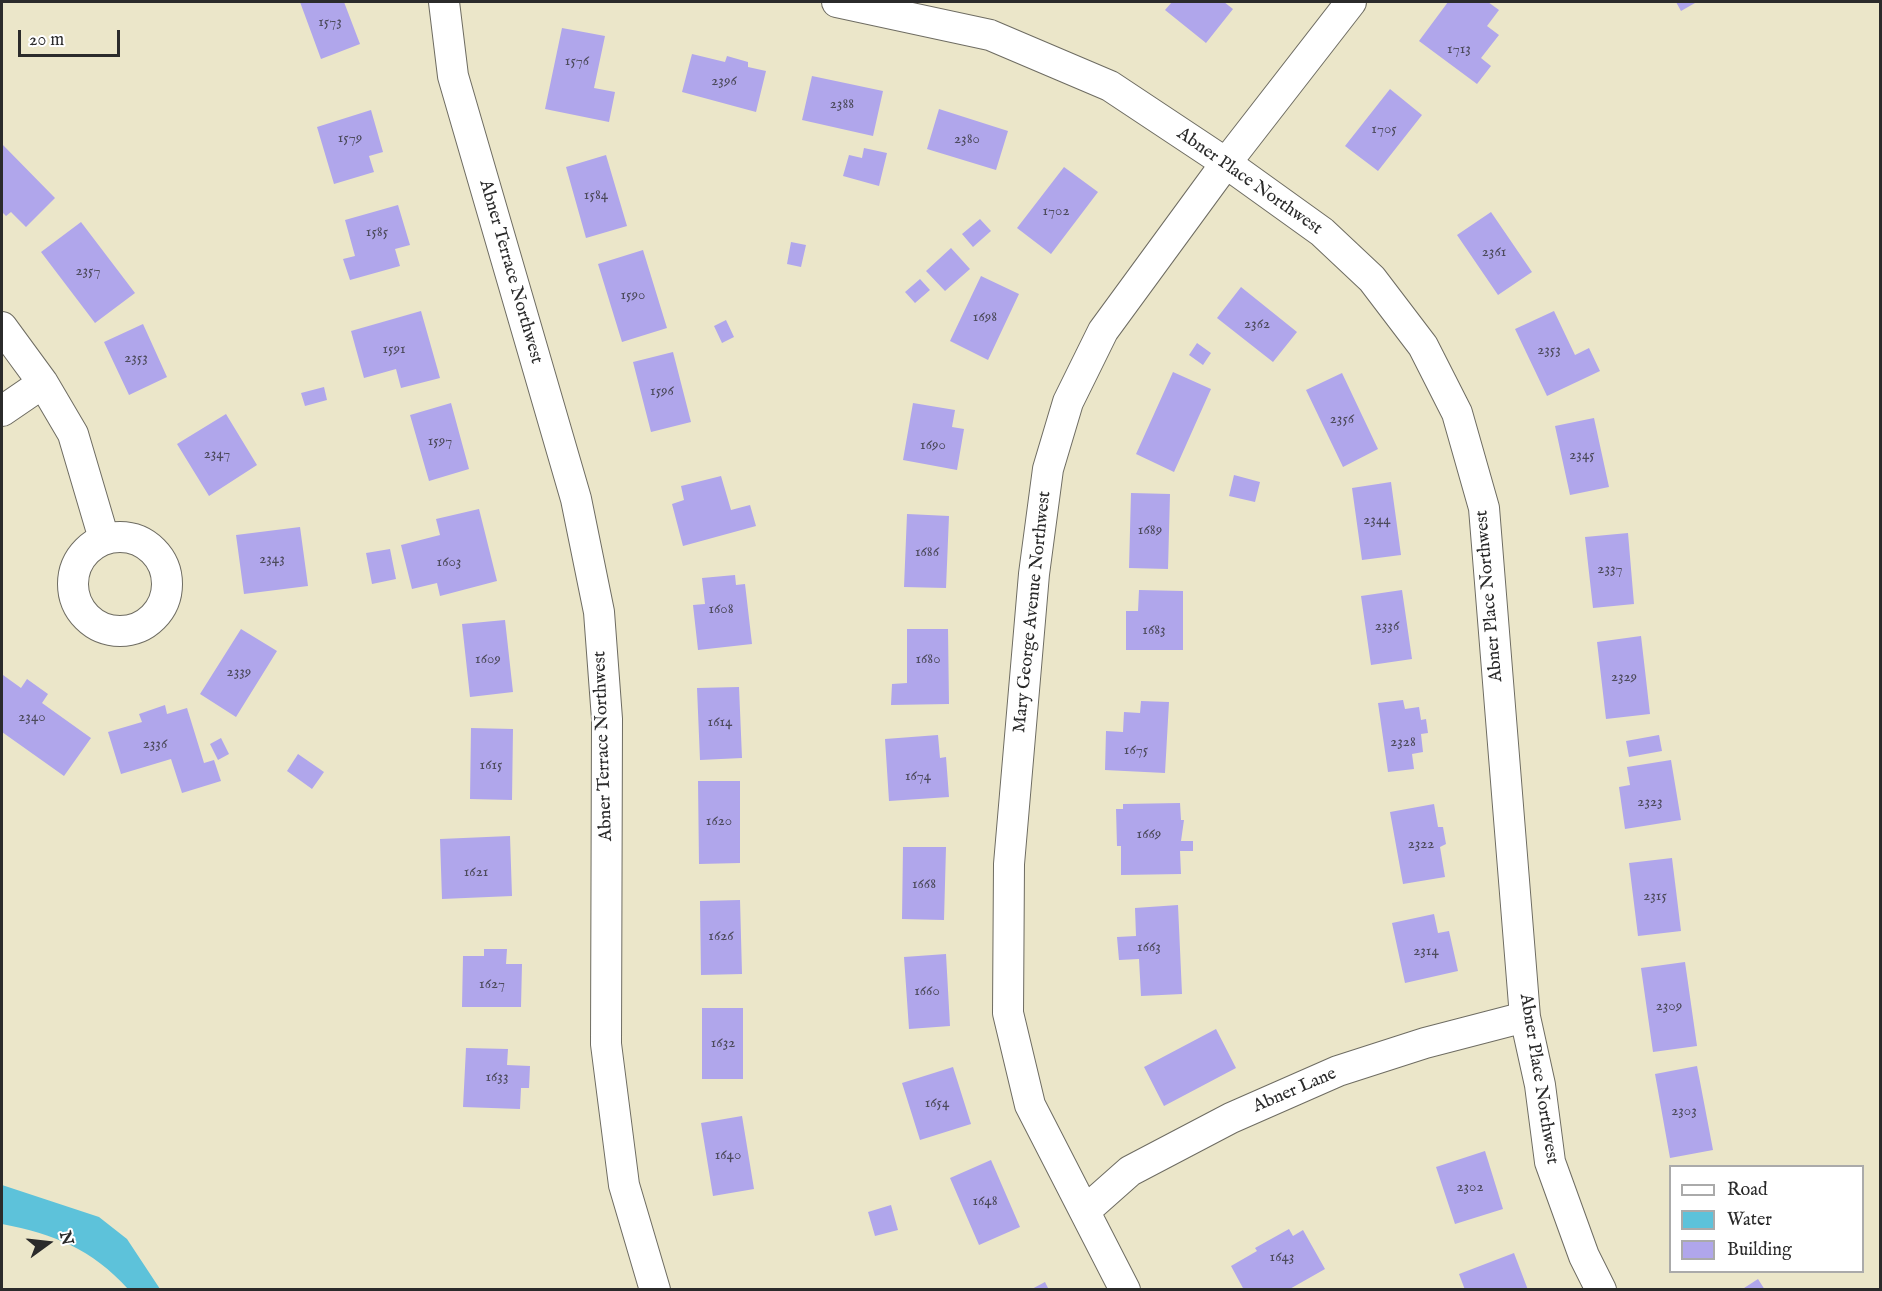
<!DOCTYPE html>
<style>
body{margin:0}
#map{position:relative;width:1882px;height:1291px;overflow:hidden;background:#ebe6c9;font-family:"IM FELL English",serif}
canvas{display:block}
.frame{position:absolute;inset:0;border:3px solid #2b2b2b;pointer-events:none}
.legend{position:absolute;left:1669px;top:1165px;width:195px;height:108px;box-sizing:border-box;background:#fff;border:2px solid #aaa;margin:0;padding:8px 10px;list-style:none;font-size:18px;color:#2b2b2b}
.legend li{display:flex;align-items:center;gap:12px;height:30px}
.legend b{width:30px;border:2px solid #aaa}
.north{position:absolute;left:18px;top:1213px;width:60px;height:60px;-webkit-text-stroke:4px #fff;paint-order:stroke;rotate:75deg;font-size:16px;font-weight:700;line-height:24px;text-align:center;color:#2b2b2b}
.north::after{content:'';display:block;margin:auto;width:21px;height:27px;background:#2b2b2b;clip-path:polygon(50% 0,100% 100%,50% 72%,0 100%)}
.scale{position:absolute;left:18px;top:30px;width:102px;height:27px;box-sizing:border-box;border:3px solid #2b2b2b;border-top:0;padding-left:8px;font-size:18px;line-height:21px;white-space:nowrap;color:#2b2b2b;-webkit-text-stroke:4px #fff;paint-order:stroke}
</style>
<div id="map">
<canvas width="1882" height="1291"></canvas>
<div class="frame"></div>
<ul class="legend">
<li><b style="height:8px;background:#fff"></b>Road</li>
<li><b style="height:16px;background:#5dc2da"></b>Water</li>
<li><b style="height:16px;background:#b0a6eb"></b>Building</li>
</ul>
<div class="north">N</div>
<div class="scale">20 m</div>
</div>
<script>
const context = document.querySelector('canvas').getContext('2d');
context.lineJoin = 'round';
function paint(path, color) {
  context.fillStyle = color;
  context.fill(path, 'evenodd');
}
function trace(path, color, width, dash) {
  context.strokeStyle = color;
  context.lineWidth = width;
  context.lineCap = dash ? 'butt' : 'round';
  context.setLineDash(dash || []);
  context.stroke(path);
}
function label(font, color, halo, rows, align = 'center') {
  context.font = font + ' "IM FELL English",serif';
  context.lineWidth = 5;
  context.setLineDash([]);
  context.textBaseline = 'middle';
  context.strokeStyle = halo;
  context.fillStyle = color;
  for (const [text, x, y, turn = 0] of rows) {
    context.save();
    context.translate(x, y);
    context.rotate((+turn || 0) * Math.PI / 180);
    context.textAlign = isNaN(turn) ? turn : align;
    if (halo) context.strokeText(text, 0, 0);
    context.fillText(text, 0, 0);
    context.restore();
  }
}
paint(new Path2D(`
 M2,1185L99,1217L127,1239L160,1289H128C92,1249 54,1234 2,1224Z`), '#5dc2da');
paint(new Path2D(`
 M300,2H344L360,44L321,59Z
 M1172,2H1224L1233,9L1206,43L1165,10Z
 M1448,2H1488L1499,10L1487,26L1499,35L1481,58L1491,66L1477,84L1419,41Z
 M1676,2H1694L1695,3L1681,11Z
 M562,28L605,36L594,88L615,92L609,122L545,109Z
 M692,54L725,62L727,56L748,62V67L766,71L756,112L682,92Z
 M812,76L883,91L873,136L802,120Z
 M1390,89L1422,115L1378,171L1345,146Z
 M939,109L1008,131L996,170L927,149Z
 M371,110L383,152L369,156L374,172L334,184L317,127Z
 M2,144L55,198L26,227L11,212L6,216L2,212Z
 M864,148L887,153L879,186L843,176L849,155L862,158Z
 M606,155L627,226L586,238L566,167Z
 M1064,167L1098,192L1051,254L1017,228Z
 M398,205L410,245L395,249L400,266L350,280L343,259L355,256L345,220Z
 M1491,212L1532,272L1498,295L1457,235Z
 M980,219L991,231L973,247L962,234Z
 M81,222L135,293L95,323L41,252Z
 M791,242L806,245L801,267L787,264Z
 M951,248L970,269L945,291L926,271Z
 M643,250L667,328L622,342L598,264Z
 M981,276L1019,294L988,360L950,341Z
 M920,279L930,290L915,303L905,292Z
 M1241,287L1297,332L1273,362L1217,318Z
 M421,311L440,378L401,388L396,369L364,378L351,331Z
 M1554,311L1575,355L1589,348L1600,371L1547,396L1515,329Z
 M726,320L734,337L722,343L714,326Z
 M143,324L167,377L129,395L104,342Z
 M1197,343L1211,353L1203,365L1189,355Z
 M673,352L691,422L651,432L633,362Z
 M1173,372L1211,389L1174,472L1136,454Z
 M1342,373L1378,449L1343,467L1306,390Z
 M324,387L327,400L305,406L301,393Z
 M451,403L469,469L429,481L410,415Z
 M913,403L955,410L952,427L964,429L957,470L903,460Z
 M226,414L257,465L209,496L177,444Z
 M1594,418L1609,487L1570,495L1555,426Z
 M1234,475L1260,482L1255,502L1229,496Z
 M721,476L731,510L750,505L756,526L683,546L672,504L684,500L681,486Z
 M1391,482L1401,555L1362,560L1352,488Z
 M1131,493L1170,494L1168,569L1129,568Z
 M479,509L497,581L440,596L437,583L412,589L401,545L440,535L436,519Z
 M907,514L949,516L946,588L904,587Z
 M300,527L308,586L244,594L236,535Z
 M1628,533L1634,604L1593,608L1585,537Z
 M390,549L396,579L372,584L366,553Z
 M735,575L736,585L745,584L752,644L698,650L693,605L705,604L702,578Z
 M1139,590L1183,591V650H1126V611H1138Z
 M1402,590L1412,659L1371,665L1361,596Z
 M505,620L513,692L470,697L462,624Z
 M241,629L277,651L236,717L200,694Z
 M907,629H948L949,704L891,705L892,684L907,683Z
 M1641,636L1650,714L1606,719L1597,642Z
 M3,675L21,688L27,679L48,694L42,703L91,738L64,776L2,732Z
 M739,687L742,758L700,760L697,688Z
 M1403,700L1405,709L1419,707L1421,720L1426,719L1428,733L1421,734L1423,752L1412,754L1414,769L1388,772L1378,703Z
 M1141,701L1169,702L1165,773L1105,770L1106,731L1123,732L1124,712L1140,713Z
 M165,705L167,714L187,708L204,763L214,760L221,781L182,793L171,759L121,774L108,732L142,722L139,714Z
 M471,728L513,729L512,800L470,799Z
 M938,735L940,758L946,757L949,797L889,801L885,739Z
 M1659,735L1662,751L1629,757L1626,741Z
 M221,738L229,754L218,760L210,744Z
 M298,754L324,772L312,789L287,771Z
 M1671,760L1681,820L1625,829L1619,787L1630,785L1627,767Z
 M698,781H740V863L699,864Z
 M1180,803L1181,820H1184L1181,841H1193V851H1180L1181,874L1121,875V846H1117L1116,809H1123V804Z
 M1434,804L1438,827H1443L1446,844L1440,847L1445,877L1403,884L1390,812Z
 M510,836L512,896L442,899L440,839Z
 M903,847H946L944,920L902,919Z
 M1672,858L1681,931L1638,936L1629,863Z
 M740,900L742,974L701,975L700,901Z
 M1178,905L1182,994L1141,996L1139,959L1119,960L1117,937L1136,936L1135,908Z
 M1434,914L1438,933L1449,931L1458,971L1405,983L1392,923Z
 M484,949H507L506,964H522L521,1007H462L463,956H484Z
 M946,954L950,1026L909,1029L904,957Z
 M1685,962L1697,1046L1653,1052L1641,968Z
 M702,1008H743V1079H702Z
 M1216,1029L1236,1068L1164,1106L1144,1067Z
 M466,1048L508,1049L507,1065L530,1066L529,1088H521L520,1109L463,1107Z
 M1697,1066L1713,1150L1670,1158L1655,1074Z
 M953,1067L971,1124L920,1140L902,1083Z
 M742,1116L754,1189L713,1196L701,1123Z
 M1485,1151L1503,1209L1455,1224L1436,1167Z
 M991,1160L1020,1227L979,1245L950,1178Z
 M891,1205L898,1230L875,1236L868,1212Z
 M1289,1229L1293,1236L1303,1230L1325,1269L1288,1290H1244L1231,1266L1257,1251L1255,1248Z
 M1514,1253L1528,1290H1465L1459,1274Z
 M1758,1279L1765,1290H1741Z
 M1045,1282L1049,1290H1030Z`), '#b0a6eb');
const minor = new Path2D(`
 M444,2L453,76L576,499L599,612L607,719L606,1044L624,1185L655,1290
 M837,2L990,35L1110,86L1226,163L1322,232L1372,279L1423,346L1457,413L1484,508L1525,1017L1540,1085L1550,1162L1584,1256L1601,1290
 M2,327L43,383L73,434L104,539
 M2,411L43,383
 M73 584a47 47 0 1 1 94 0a47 47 0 1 1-94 0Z
 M1086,1210L1130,1171L1231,1118L1338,1071L1425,1043L1525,1017
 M1125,1290L1030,1105L1008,1013L1009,864L1034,574L1048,469L1068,402L1103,331L1226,163L1351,2`);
trace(minor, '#6e6c62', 32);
trace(minor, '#fff', 30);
label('15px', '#4c4a5b', null, [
 ["1573",330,23],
 ["1713",1459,50],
 ["1576",577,62],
 ["2396",724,82],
 ["2388",842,105],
 ["1705",1384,130],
 ["1579",350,139],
 ["2380",967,140],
 ["1584",596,196],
 ["1702",1056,212],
 ["1585",377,233],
 ["2361",1494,253],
 ["2357",88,272],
 ["1590",633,296],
 ["1698",985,318],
 ["2362",1257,325],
 ["1591",394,350],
 ["2353",1549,351],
 ["2353",136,359],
 ["1596",662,392],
 ["2356",1342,420],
 ["1597",440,442],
 ["1690",933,446],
 ["2347",217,455],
 ["2345",1582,456],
 ["2344",1377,521],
 ["1689",1150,531],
 ["1686",927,553],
 ["2343",272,560],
 ["1603",449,563],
 ["2337",1610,570],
 ["1608",721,610],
 ["2336",1387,627],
 ["1683",1154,631],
 ["1609",488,660],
 ["1680",928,660],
 ["2339",239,673],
 ["2329",1624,678],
 ["2340",32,718],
 ["1614",720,723],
 ["2328",1403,743],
 ["2336",155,745],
 ["1675",1136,751],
 ["1615",491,766],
 ["1674",918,777],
 ["2323",1650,803],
 ["1620",719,822],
 ["1669",1149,835],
 ["2322",1421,845],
 ["1621",476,873],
 ["1668",924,885],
 ["2315",1655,897],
 ["1626",721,937],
 ["1663",1149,948],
 ["2314",1426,952],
 ["1627",492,985],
 ["1660",927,992],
 ["2309",1669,1007],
 ["1632",723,1044],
 ["1633",497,1078],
 ["1654",937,1104],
 ["2303",1684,1112],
 ["1640",728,1156],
 ["2302",1470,1188],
 ["1648",985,1202],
 ["1643",1282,1258]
]);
label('18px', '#2b2b2b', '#fff', [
 ["Abner Place Northwest",1249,182,35],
 ["Abner Terrace Northwest",510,272,74],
 ["Abner Place Northwest",1490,596,-95],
 ["Mary George Avenue Northwest",1033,612,-84],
 ["Abner Terrace Northwest",604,746,-92],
 ["Abner Place Northwest",1538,1079,81],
 ["Abner Lane",1295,1091,-23]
]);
</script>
